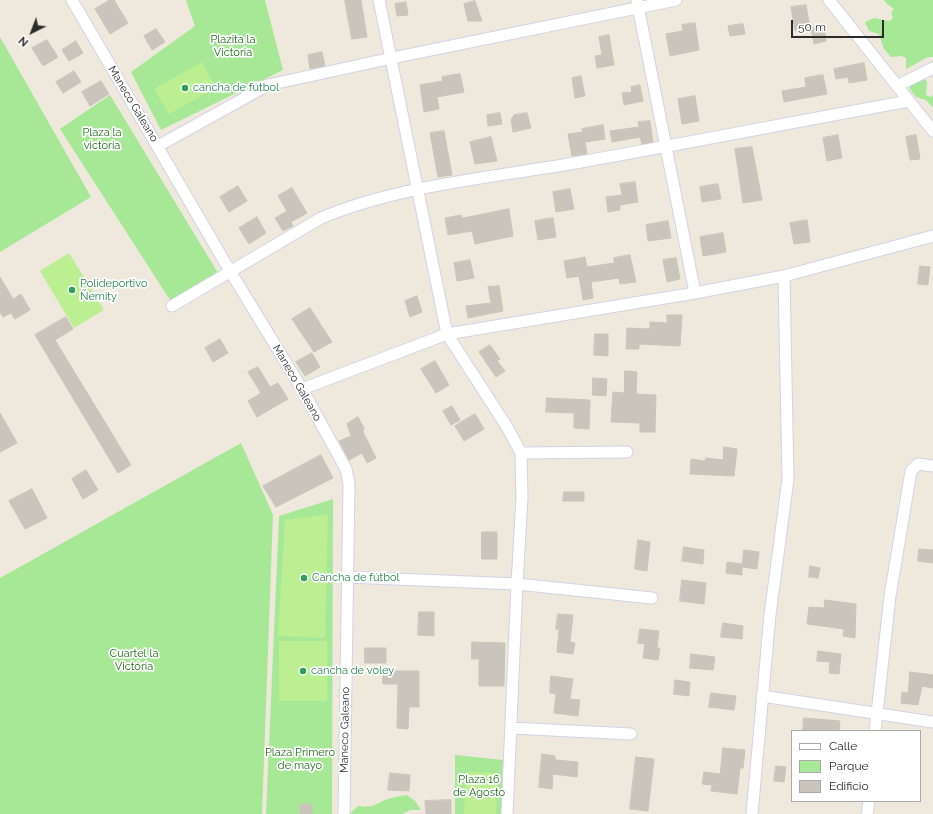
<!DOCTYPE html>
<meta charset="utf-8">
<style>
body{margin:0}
#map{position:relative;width:933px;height:814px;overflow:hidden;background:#eee9dc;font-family:Raleway,sans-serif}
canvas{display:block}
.legend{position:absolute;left:791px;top:730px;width:130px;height:72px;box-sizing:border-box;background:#fff;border:1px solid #aaa;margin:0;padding:5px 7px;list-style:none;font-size:12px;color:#2b2b2b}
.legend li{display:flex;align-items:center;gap:8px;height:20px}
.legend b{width:20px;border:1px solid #aaa}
.north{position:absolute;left:12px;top:12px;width:40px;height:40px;-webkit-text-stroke:3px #fff;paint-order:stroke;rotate:222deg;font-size:11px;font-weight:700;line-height:16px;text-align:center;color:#2b2b2b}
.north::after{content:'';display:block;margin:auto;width:14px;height:18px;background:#2b2b2b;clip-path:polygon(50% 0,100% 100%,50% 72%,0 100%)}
.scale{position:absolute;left:791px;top:20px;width:93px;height:18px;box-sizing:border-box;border:2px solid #2b2b2b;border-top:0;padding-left:5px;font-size:12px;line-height:14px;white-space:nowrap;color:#2b2b2b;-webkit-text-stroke:3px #fff;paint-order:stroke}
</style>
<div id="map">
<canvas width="933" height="814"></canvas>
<ul class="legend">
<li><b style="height:5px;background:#fff"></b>Calle</li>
<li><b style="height:11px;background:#a7e896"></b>Parque</li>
<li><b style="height:11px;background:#c9c5bc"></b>Edificio</li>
</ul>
<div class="north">N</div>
<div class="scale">50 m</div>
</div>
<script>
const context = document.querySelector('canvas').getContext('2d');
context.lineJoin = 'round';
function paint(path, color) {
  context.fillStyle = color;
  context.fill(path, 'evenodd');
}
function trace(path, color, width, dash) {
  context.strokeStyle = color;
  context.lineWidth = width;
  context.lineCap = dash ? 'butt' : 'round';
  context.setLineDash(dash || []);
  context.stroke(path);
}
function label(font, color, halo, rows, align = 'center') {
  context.font = font + ' Raleway,sans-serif';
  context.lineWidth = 3.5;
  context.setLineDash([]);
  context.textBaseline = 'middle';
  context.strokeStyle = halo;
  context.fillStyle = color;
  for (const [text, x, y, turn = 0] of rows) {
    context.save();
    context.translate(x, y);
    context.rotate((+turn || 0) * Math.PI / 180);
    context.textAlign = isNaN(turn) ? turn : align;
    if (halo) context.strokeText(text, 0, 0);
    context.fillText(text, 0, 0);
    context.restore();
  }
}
paint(new Path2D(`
 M186,0H265L283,70L161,130L131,72L195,26Z
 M884,0H933V57H928L906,69V58L901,56L891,57L884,49L879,34L869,31L865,22L874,18L889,21L893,18L891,13L894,9L887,4Z
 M0,37L91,197L0,252Z
 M924,78L927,82L926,95L931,97L933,95V108L926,100L916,97L910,89V84Z
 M110,95L218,273L170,300L60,129Z
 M241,443L273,515L262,814H0V578Z
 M333,499L332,814H266L279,516Z
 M455,755L503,760L501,814H455Z
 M407,795L415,801L421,810H410L402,814H349L358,806C376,808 373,804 388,799C394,797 401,796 407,795Z`), '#a7e896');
paint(new Path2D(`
 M202,62L216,88L169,114L154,89Z
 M69,253L104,310L74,328L40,271Z
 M328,514L325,638L278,636L285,520Z
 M279,641H327V701H279Z
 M466,772L497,773L496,814H464Z`), '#bbef91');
const building = new Path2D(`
 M110,0H114L128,23L110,34L95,9Z
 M345,0H361L367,37L352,39Z
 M475,1L482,21H468L464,4Z
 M406,2L408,15L397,16L395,4Z
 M806,5L810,28L795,31L791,7Z
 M695,23L699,50L670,56L666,34L683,31L682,25Z
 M743,24L745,34L730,36L728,26Z
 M824,26L826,41L814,44L811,28Z
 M156,29L165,42L152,50L144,36Z
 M609,35L614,65L597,68L595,56L602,55L599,37Z
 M47,40L58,57L43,66L32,48Z
 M76,41L83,53L69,61L62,50Z
 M322,52L325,66L310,69L308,55Z
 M864,63L867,80L849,83L848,77L836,79L834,69Z
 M74,71L81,82L63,93L56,82Z
 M460,74L464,92L437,97L439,109L424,112L420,85L443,81L442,77Z
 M823,75L827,94L784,102L782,91L806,87L805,78Z
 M581,76L585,96L575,98L572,78Z
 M101,81L109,94L90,106L82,92Z
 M640,85L643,101L624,105L622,93L632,92L631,87Z
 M695,96L699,121L682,124L678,99Z
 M500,113L502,124L488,126L487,115Z
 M527,113L531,128L513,132L511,120L514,115Z
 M650,121L653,142L642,144L640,137L612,142L610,131L639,127L638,122Z
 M603,125L605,139L585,142L587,154L572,156L568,134L583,132L582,129Z
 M444,131L452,175L438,177L430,133Z
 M838,135L842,158L827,161L823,138Z
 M916,135L920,159L910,160L906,137Z
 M491,137L497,161L475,164L470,142Z
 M752,147L762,200L743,203L735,149Z
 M635,182L638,202L620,205V210L608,212L606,197L622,195L620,184Z
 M718,184L721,199L702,202L700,187Z
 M238,186L247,201L229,212L220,197Z
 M292,188L307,213L291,222L293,226L283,231L275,218L287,211L278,196Z
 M570,189L574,209L556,212L553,192Z
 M509,209L513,236L475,244L472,231L448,235L445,218L461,215L462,218Z
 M257,217L266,233L249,244L239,228Z
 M553,218L556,237L538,240L535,221Z
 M807,220L810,242L794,244L790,223Z
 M668,221L671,238L648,241L646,225Z
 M723,233L726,252L703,256L700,237Z
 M630,255L636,282L620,284L619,278L591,282L593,298L583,300L579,276L567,278L564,261L585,257L587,267L614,263V258Z
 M676,258L680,279L667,282L663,260Z
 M470,260L474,278L457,281L454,263Z
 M920,266L930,267L928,285L918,284Z
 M0,277L13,299L21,294L30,310L15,319L11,313L3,317L0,312Z
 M499,286L503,311L468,318L466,306L491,303L488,287Z
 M417,296L422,312L410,317L405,301Z
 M310,308L332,342L314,352L292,319Z
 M667,315H682L680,346L639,344V349H626L627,328L650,329V322L667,323Z
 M66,317L73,329L55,340L131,465L118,473L35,335Z
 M595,334H608V356L594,355Z
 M220,339L228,353L213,362L205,348Z
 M490,345L500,359L497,361L505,371L496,377L479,352Z
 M312,353L320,367L305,376L296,362Z
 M435,361L449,385L436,393L421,369Z
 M258,367L270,387L278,383L288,399L257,417L248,401L261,393L248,372Z
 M625,371L637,372L636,394L656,395L655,432H640V423L611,422L613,392L624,393Z
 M593,378L607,379L606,396L593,395Z
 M547,398L590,400L589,429L574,428V413L546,412Z
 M452,406L460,420L451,425L443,411Z
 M0,413L17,443L0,452Z
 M475,414L484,429L464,441L455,426Z
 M358,417L364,428L363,432L376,458L367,463L362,453L349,460L339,441L351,436L347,424Z
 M724,447L737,449L734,476L690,474L691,459L705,461L706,458L723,460Z
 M321,455L333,478L276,507L263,486Z
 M86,470L98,490L83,499L72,479Z
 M32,489L47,518L25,529L9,501Z
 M564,492H584V501H563Z
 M482,532H497V559H482Z
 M638,540L650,542L647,571L635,569Z
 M684,547L704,550L703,564L682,561Z
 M919,549L933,550V563L918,561Z
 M744,550L759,552L757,569L742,567V575L726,573L727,562L743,564L742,567Z
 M810,566L820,568L818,578L809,577Z
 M682,580L706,583L704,604L680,601Z
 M825,600L856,604L855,638L843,636L844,629L807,624L809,607L824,608Z
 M419,612H434V636L418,635Z
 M558,614L573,615L570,642L575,643L573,654L557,652L559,630L556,629Z
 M723,623L743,626L742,639L721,637Z
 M640,629L659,631L657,648H660L658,660L643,658L645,644L638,643Z
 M472,642L505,643L504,686H479V659H472Z
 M365,648H386V663H365Z
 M818,651L841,654L839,674L829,673L830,662L817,661Z
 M691,654L715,657L713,670L690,668Z
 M383,671H419V707H409L408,729L397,728L398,684H383Z
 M910,672L933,675V688L922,686L918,705L901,703L902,692L908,693Z
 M551,676L573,679L570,699L580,700L578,716L554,713L556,694L550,693Z
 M675,680L690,682L689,696L674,694Z
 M711,693L736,696L734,710L709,707Z
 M804,718L840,721L839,731H803Z
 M723,748L745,750L743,768H740L737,794L711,791L712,785L702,784L704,772L720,774Z
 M542,754L555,756V760L578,762L577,777L553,774L552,789L539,787Z
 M636,757L654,759L648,811L630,809Z
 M776,766L786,767L784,782L774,781Z
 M390,773L410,775L409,791L388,790Z
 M451,800V814H426L425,801Z
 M312,804V814H300V805Z`);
paint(building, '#c9c5bc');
trace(building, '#c9c5b6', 1);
const minor = new Path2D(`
 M72,0L230,271L302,389L346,469L349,484L344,814
 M379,0L447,334L507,427L521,453L522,498L517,584L507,814
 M829,0L933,131
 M637,1L695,293
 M897,86L933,68
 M158,146L268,85L392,58L676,0
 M172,306L321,218C394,187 485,178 563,165C678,145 793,122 909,101
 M302,389L447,334L695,293L784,276L933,236
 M521,453L627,452
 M347,577L517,584L652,598
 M762,696L933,722
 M511,728L631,734
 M875,731L890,596L911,471L918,464L933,466
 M752,814L770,615L788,479L784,276
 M867,814L869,801`);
trace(minor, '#d2d3e5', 13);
trace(minor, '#fff', 11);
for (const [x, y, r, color] of [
 [185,88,4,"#2e9e5b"],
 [72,290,4,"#2e9e5b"],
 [304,578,4,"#2e9e5b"],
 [303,671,4,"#2e9e5b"]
]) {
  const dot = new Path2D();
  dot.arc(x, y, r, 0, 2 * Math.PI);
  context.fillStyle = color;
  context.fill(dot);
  trace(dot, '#fff', 1.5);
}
label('11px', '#1c6d16', '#fff', [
 ["Plazita la",233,40],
 ["Victoria",233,53],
 ["Plaza la",102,133],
 ["victoria",102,146],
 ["Cuartel la",134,654],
 ["Victória",134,667],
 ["Plaza Primero",300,753],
 ["de mayo",300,766],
 ["Plaza 16",479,780],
 ["de Agosto",479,793]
]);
label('11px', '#27864d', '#fff', [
 ["cancha de fútbol",193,88],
 ["Polideportivo",80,284],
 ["Ñemity",80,297],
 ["Cancha de fútbol",312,578],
 ["cancha de voley",311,671]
], 'left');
label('11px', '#2b2b2b', '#fff', [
 ["Maneco Galeano",133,104,59],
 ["Maneco Galeano",297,383,60],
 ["Maneco Galeano",345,730,-89]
]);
</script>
